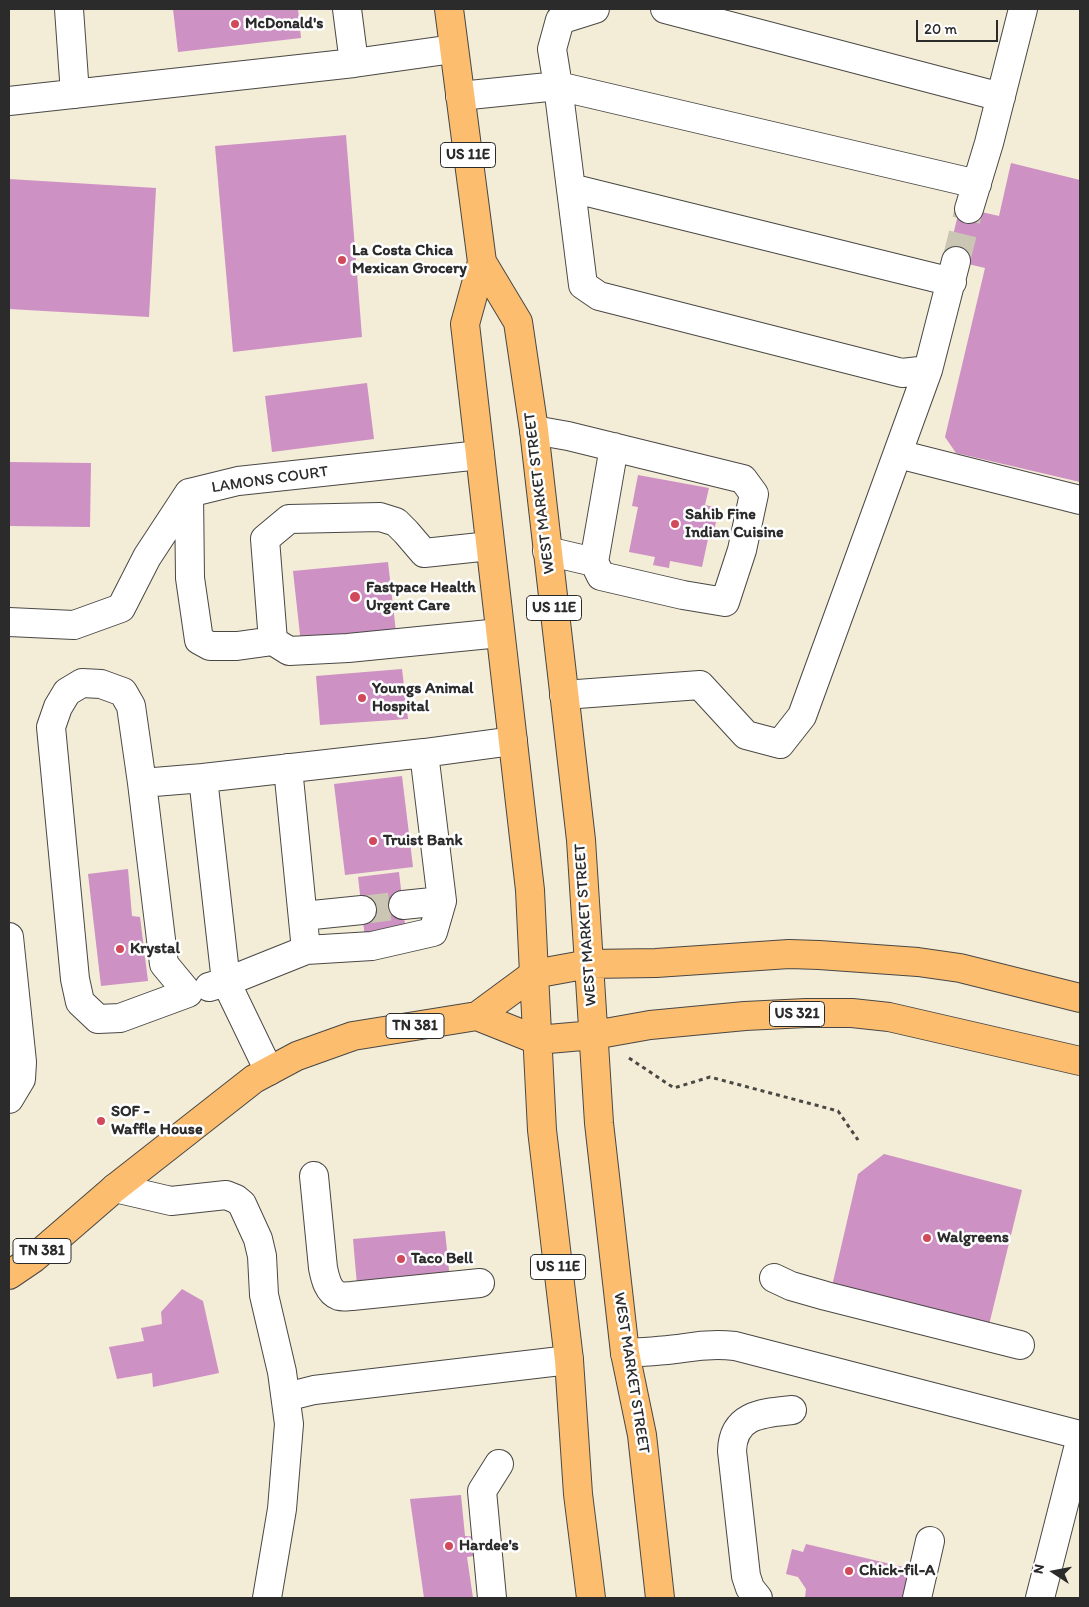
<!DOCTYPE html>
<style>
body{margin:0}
#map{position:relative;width:1089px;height:1607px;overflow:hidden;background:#f3ecd6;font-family:Itim,sans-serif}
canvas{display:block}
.frame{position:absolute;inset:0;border:10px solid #2b2b2b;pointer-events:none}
.north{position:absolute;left:1029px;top:1547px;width:50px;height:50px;-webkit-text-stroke:4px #fff;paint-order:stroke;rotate:281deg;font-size:14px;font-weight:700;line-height:20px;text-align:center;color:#2b2b2b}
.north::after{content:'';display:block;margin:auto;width:18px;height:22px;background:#2b2b2b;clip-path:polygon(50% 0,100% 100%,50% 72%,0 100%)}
.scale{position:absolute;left:916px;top:20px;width:82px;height:22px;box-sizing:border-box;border:2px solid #2b2b2b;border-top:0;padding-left:6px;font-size:15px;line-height:18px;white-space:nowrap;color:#2b2b2b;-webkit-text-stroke:4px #fff;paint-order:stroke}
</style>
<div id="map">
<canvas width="1089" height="1607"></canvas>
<div class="frame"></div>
<div class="north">N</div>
<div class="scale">20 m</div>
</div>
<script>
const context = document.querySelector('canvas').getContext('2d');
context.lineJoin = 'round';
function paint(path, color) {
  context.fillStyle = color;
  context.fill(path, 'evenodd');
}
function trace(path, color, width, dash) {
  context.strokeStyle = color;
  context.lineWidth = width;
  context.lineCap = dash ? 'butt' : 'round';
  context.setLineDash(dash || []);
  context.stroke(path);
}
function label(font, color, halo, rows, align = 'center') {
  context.font = font + ' Itim,sans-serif';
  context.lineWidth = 5;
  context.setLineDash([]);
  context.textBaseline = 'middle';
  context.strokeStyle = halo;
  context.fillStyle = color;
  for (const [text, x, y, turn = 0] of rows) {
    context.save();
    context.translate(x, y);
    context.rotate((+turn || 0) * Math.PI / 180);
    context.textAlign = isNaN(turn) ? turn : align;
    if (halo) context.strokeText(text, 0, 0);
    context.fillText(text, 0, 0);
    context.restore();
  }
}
paint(new Path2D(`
 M173,9H298L301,38L178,52Z
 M346,135L362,337L233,352L215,146Z
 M1011,163L1080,180V482L956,453L945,437L985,268L947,259L960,207L999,216Z
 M9,179L156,188L149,317L9,309Z
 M367,383L374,439L272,452L265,396Z
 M9,462L91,463L90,527L9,526Z
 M638,475L709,488L705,505L719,508L712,540L708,539L702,567L670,561L669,568L653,565L655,557L629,552L638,507L632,506Z
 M388,562L396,632L301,644L293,571Z
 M402,669L408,719L320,725L316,676Z
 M402,776L413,867L345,875L334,784Z
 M128,869L132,916L140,917L148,981L101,986L88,874Z
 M399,872L406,933L365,938L358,877Z
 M884,1154L1022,1190L989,1325L832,1286L858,1174Z
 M445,1231L450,1280L357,1285L353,1239Z
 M182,1289L203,1301L219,1373L153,1387L152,1373L117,1379L109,1347L144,1341L141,1328L162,1324L161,1312Z
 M461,1495L465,1536L481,1537V1555L467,1557L473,1598H424L410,1499Z
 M806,1544L912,1569L906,1598H805L806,1589L798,1577L786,1574L792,1549L803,1552Z`), '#cd91c4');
trace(new Path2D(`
 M956,261L969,209
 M362,910L403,905`), '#cbc5b4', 28, [28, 14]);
const minor = new Path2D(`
 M69,9L75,94
 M347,9L354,63
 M595,9L560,20L552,49L558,86L977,184
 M665,9L1001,97
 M460,96L558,86L583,285L599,296L902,373L928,370L956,261
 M9,101L354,63L453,49
 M571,188L952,282
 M969,209L989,143L1023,9
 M534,430L568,436L743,479L754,494L742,550L725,602L683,595L601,576L594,562L547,551
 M898,454L1080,500
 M189,493L190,578L199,640L210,646H237L273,641
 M490,546L424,553L406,532L396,522L380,517L289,519L265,539L273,641L289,651L348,648L500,633
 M594,562L614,447
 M9,622L74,625L121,608L147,557L189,493L238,481L480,455
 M82,683L101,684L123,692L131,706L142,783L164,964L188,993L120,1018L98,1019L80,1002L75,979L51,727L58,707L67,692Z
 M564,695L700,685L746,735L780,744L802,716L928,370
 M424,753L513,741
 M288,768L306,950
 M142,783L203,778L226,982L306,950L372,946L433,932L442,901L424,753L203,778
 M403,905L442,901
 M303,916L362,910
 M9,937L22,1062L21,1079L9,1099
 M209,987L226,982L269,1071
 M314,1176L323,1268C325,1278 328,1292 339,1296C343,1297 349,1296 352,1296L480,1283
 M115,1188L171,1201L226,1195L236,1199L242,1204L258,1239L262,1256L264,1295L282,1372L289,1424L282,1509L267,1598
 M774,1278L791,1286L826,1296L1020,1345
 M625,1353C644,1352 664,1351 684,1348C702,1345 716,1344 735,1346L1080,1435
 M286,1397L314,1390L569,1360
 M492,1598L482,1491L499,1464
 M758,1598L750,1588L746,1576L732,1451C733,1414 763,1413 792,1410
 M917,1598L930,1541
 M1040,1598L1080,1441`);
const major = new Path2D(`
 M449,9L482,262L518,322L534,430L581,840L589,964
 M482,262L465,324L530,890L534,974`);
const highway = new Path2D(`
 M589,964L599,1123L625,1353L642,1435L660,1598
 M534,974L542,1130L569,1360L578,1494L591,1598
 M477,1016L537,1040L594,1035L650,1025L745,1016L806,1013H852L889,1017L1080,1061
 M9,1275L34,1258L115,1188L254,1079L297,1056L353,1036L477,1016L534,974L589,964L656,963L789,954L819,955L918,962L960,968L1080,998`);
trace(minor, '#494845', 30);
trace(major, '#494845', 30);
trace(highway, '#494845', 30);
trace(new Path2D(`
 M629,1058L674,1088L710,1077L838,1111L858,1140`), '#494845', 3, [4, 4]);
trace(minor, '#fff', 28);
trace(major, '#fcbd6f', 28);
trace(highway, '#fcbd6f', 28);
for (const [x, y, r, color] of [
 [235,24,5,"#d1495b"],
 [342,260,5,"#d1495b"],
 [675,524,5,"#d1495b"],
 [355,597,6,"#d1495b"],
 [362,698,5,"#d1495b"],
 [373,841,5,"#d1495b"],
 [120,949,5,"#d1495b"],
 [101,1121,5,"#d1495b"],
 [927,1238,5,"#d1495b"],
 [401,1259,5,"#d1495b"],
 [449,1546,5,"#d1495b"],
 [849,1571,5,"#d1495b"]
]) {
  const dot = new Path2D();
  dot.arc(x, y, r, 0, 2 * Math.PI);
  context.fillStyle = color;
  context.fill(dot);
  trace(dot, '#fff', 2);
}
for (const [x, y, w] of [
 [468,155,55],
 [554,608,55],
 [797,1014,55],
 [415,1026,58],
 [42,1251,58],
 [558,1267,55]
]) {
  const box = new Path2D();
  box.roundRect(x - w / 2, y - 12.5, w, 25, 4);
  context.fillStyle = '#fff';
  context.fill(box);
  trace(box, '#2b2b2b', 1);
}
label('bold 15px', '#2b2b2b', null, [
 ["US 11E",468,155],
 ["US 11E",554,608],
 ["US 321",797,1014],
 ["TN 381",415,1026],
 ["TN 381",42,1251],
 ["US 11E",558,1267]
]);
label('bold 16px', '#2b2b2b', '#fff', [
 ["McDonald's",245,24],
 ["La Costa Chica",352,251],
 ["Mexican Grocery",352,269],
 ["Sahib Fine",685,515],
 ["Indian Cuisine",685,533],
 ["Fastpace Health",366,588],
 ["Urgent Care",366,606],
 ["Youngs Animal",372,689],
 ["Hospital",372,707],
 ["Truist Bank",383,841],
 ["Krystal",130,949],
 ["SOF -",111,1112],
 ["Waffle House",111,1130],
 ["Walgreens",937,1238],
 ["Taco Bell",411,1259],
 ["Hardee's",459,1546],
 ["Chick-fil-A",859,1571]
], 'left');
label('16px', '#2b2b2b', '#fff', [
 ["LAMONS COURT",270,480,-8],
 ["WEST MARKET STREET",540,493,-97],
 ["WEST MARKET STREET",586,925,-94],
 ["WEST MARKET STREET",631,1373,81]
]);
</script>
